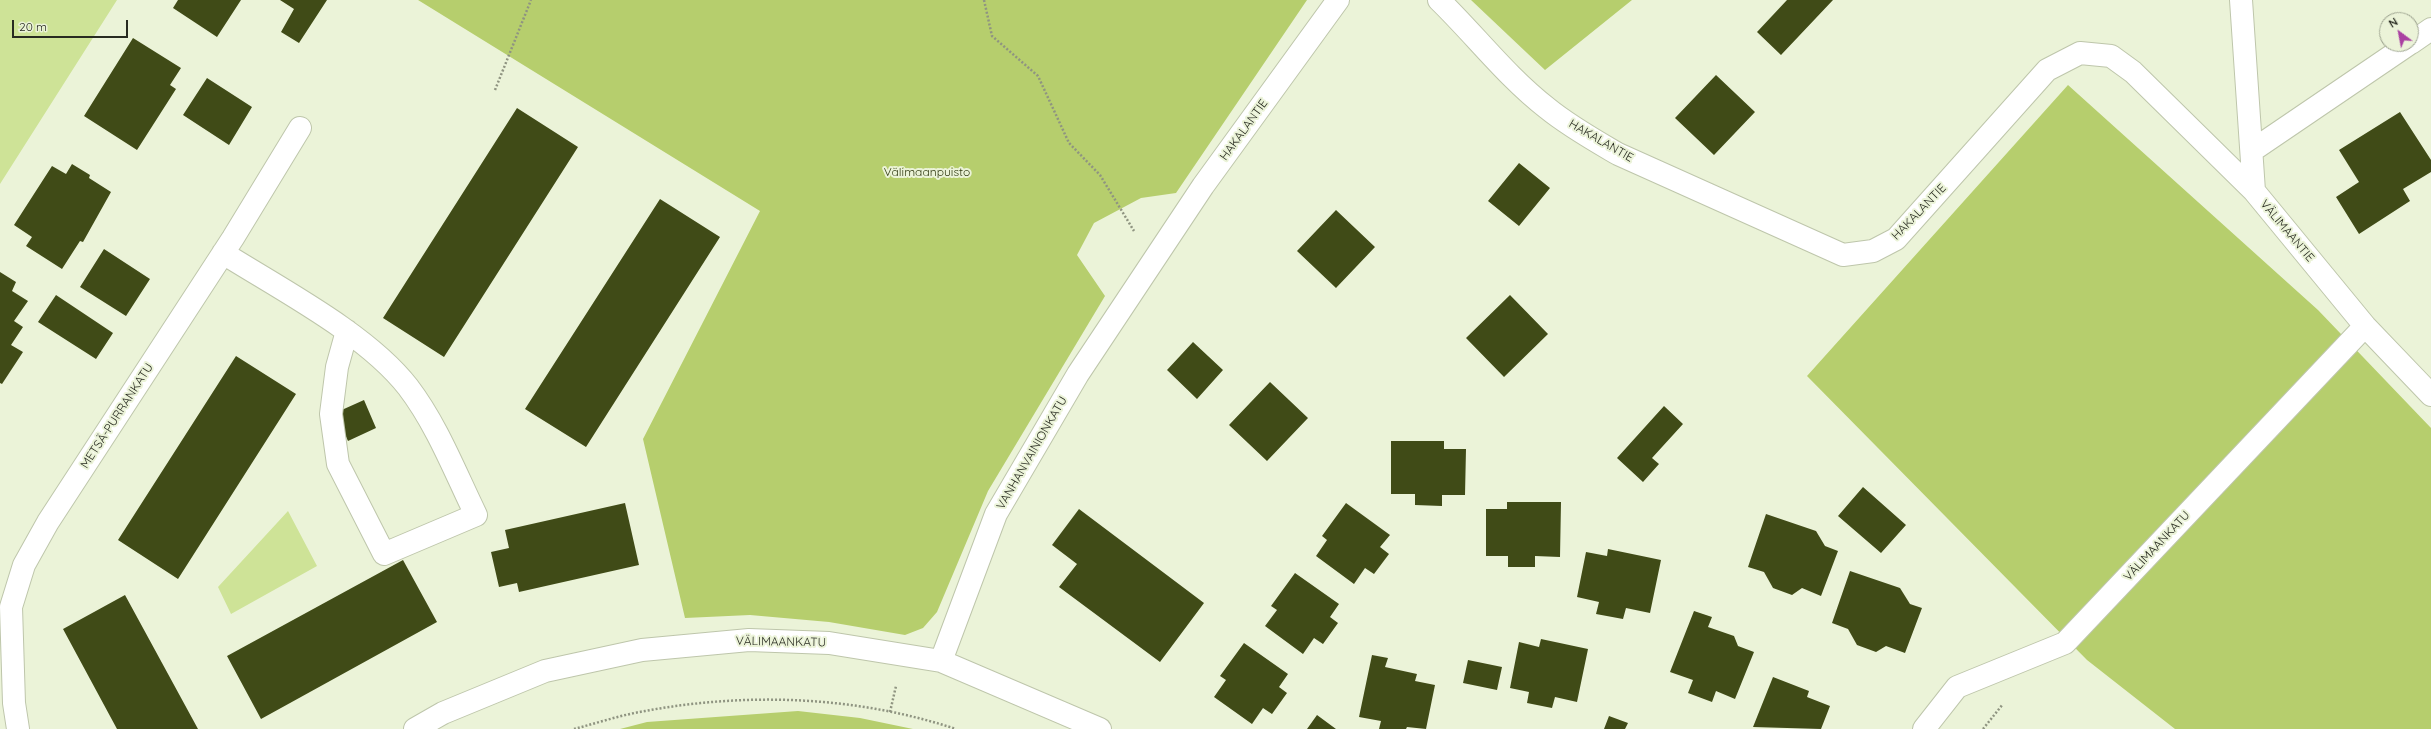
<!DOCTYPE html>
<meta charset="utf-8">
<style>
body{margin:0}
#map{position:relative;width:2431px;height:729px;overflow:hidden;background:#ebf3d8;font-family:Quicksand,sans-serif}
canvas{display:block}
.north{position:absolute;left:2379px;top:12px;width:40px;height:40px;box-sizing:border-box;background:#ebf3d8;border:1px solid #9da38f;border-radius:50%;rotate:328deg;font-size:11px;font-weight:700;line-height:16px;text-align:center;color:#282b21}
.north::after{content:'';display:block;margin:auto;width:14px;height:18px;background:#aa40a2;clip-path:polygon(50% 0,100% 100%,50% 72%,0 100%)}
.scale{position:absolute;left:12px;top:20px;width:116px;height:18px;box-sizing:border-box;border:2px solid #282b21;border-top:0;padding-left:5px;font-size:12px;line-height:14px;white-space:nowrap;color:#282b21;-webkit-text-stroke:3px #ebf3d8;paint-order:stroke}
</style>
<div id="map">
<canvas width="2431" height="729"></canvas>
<div class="north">N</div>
<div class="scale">20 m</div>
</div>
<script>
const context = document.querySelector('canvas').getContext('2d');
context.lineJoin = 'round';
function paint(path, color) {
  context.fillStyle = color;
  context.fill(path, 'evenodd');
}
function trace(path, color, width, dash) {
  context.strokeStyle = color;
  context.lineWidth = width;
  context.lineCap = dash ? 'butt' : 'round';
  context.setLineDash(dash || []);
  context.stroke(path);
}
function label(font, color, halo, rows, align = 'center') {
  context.font = font + ' Quicksand,sans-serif';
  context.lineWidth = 4;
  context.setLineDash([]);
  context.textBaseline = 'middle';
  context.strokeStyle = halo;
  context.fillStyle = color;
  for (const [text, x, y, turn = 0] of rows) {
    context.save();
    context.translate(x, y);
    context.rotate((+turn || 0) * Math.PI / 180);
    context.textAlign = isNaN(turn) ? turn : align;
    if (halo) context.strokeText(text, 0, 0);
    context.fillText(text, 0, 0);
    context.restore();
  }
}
paint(new Path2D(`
 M0,0H117L0,184Z
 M288,511L317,566L231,614L218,587Z`), '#cee397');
paint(new Path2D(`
 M418,0H1307L1176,193L1141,198L1094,223L1077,255L1105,296L988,491L937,612L923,628L905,635L829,622L750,615L685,618L643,439L760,211Z
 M1471,0H1632L1545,70Z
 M2068,85L2318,310L2431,428V729H2175L2087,660L1807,376Z
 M798,711L860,718L913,729H620L647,722Z`), '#b6ce6d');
paint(new Path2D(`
 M178,0H241L217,37L173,8Z
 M280,0H327L299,43L281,32L294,9Z
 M1787,0H1833L1781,55L1757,32Z
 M133,38L181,68L170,85L176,89L137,150L84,116Z
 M1716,75L1755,112L1714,155L1675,118Z
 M207,78L252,107L229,145L183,115Z
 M517,108L578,147L444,357L383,318Z
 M2400,112L2431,160V172L2403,189L2410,201L2359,234L2336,197L2359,182L2339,150Z
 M1519,163L1550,188L1519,226L1488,201Z
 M72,164L90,175L89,178L111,192L83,242L80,241L62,269L26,246L32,237L14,225L52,166L66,174Z
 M660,199L720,237L586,447L525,409Z
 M1336,210L1375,247L1336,288L1297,251Z
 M104,249L150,279L126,316L80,287Z
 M0,272L16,282L12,291L28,301L14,321L23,327L11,345L23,352L2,384L0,383Z
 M56,295L113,333L96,359L38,322Z
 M1510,295L1548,334L1504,377L1466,338Z
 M1193,342L1223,370L1197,399L1167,370Z
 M236,356L296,394L178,579L118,540Z
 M1270,382L1308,418L1267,461L1229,425Z
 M364,400L376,428L348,441L335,413Z
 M1664,406L1683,424L1652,458L1659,464L1643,482L1617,458Z
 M1391,441H1444V449H1466L1465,495H1442V506L1415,505V494H1391Z
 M1863,487L1906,525L1881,553L1838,516Z
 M1507,502H1561L1560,557L1535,556V567H1508V556H1486V509H1507Z
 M625,503L639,565L519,592L517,583L499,587L491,552L509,548L505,530Z
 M1346,503L1390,535L1380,547L1389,554L1374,574L1365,568L1354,584L1316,556L1327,540L1322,536Z
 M1079,509L1204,603L1160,662L1059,587L1077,564L1052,545Z
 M1766,514L1816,531L1825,546L1838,551L1821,596L1802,588L1792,595L1773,588L1764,572L1748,567Z
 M1608,549L1661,560L1650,613L1626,608L1623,619L1596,614L1599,602L1577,597L1586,552L1607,556Z
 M403,560L437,622L261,719L227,656Z
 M1850,571L1900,588L1910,604L1922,608L1905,653L1886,646L1876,652L1857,645L1848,629L1832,623Z
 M1295,573L1339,604L1330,617L1338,623L1323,644L1314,638L1303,654L1265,626L1277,610L1271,606Z
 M125,595L198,729H117L63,629Z
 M1694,611L1712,617L1708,627L1734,636L1738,646L1754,652L1735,699L1716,691L1712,702L1688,693L1693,680L1670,672Z
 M1541,639L1588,649L1577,702L1555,697L1552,708L1527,703L1529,692L1510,688L1519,642L1539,647Z
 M1244,643L1288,674L1279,687L1287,693L1272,714L1263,708L1252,724L1214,697L1226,680L1220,676Z
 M1372,655L1388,658L1385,667L1417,674L1415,681L1435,685L1426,729L1407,727L1406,729H1379L1381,721L1359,717Z
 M1468,660L1502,667L1497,690L1463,683Z
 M1773,677L1809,691L1807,697L1830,706L1821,729L1753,727Z
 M1317,715L1336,729H1307Z
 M1609,716L1628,723L1625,729H1604Z`), '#404b17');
const minor = new Path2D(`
 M1439,0C1475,35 1507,77 1547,108C1569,126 1594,140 1618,154L1843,255L1873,251L1896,239L2047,70L2080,53L2111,56L2133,72L2254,191
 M2241,0L2254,191L2365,326L2431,395
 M2411,43L2431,29
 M2253,150L2409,44
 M223,253C280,289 367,334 408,387C437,425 455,472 476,515L384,554L338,464L331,414L337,367L347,331
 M941,661L996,514L1078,374L1203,186L1338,0
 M18,729L14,703L11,607L24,565L48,522L233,238L300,128
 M415,729L443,713L545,671L642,650L749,640L829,643L941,661L1100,729
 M1924,729L1957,687L2065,643L2365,326`);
trace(minor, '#bec6ab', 24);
trace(new Path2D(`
 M984,0L992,36L1038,76L1069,143L1100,175L1134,231
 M495,90L531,0
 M890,712L896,686
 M574,729C597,723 621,715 645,711C748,692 856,696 956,729
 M1983,729L2003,704`), '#8f9481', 2.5, [2, 2]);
trace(minor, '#fff', 22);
label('12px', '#282b21', '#ebf3d8', [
 ["HAKALANTIE",1244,130,-54],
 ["HAKALANTIE",1601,141,30],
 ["HAKALANTIE",1919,212,-46],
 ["VÄLIMAANTIE",2287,231,50],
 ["METSÄ-PURRANKATU",117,416,-57],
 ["VANHANVAINIONKATU",1032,453,-60],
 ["VÄLIMAANKATU",2157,546,-47],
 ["VÄLIMAANKATU",781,642,1]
]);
label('12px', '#323b13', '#ebf3d8', [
 ["Välimaanpuisto",927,172]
]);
</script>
